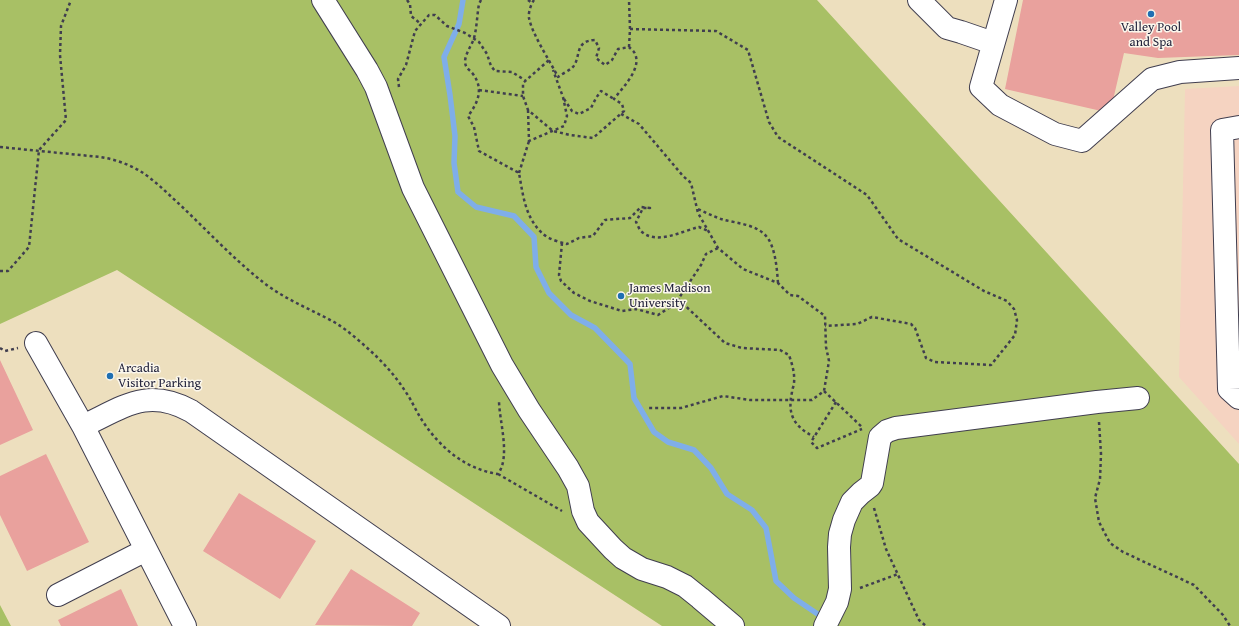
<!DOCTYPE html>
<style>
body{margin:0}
canvas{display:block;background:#eddfbe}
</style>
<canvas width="1239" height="626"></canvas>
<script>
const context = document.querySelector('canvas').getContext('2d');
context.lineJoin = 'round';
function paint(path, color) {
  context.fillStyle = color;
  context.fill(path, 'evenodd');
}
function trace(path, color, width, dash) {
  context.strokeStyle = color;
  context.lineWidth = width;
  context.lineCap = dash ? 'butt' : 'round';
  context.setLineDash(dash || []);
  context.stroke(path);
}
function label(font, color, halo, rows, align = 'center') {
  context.font = font + ' "Gentium Book Plus",serif';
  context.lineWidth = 3;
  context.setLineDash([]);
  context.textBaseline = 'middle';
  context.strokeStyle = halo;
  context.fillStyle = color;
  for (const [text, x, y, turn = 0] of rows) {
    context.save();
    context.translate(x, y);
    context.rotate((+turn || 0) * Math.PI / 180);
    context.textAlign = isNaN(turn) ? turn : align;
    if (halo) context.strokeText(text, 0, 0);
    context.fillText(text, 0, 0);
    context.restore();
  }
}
paint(new Path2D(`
 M1239,86V444L1179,377L1185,89Z`), '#f5d3c1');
paint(new Path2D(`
 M0,0H817L1239,464V626H662L117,270L0,324Z
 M0,605L11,626H0Z`), '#a8c065');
trace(new Path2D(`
 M463,0L459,24L444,57L450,95L455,136L454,163L458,192L476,207L514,216L534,237L536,267L549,293L571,315L595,328L630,364L634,398L654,432L668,442L694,450L711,468L727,494L752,510L766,528L776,581L794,598L822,617`), '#7faee9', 5.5);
paint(new Path2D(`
 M1023,0H1239V55L1158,58L1124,53L1110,113L1005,89Z
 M0,360L33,430L0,445Z
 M46,454L89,542L27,571L0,515V476Z
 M239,493L316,541L280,599L203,551Z
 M351,569L420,613L412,626L315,625Z
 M121,589L138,626H61L58,620Z`), '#e9a19d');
const minor = new Path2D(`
 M323,0L367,70L376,87L413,188L502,365L529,410L568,468L578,486L583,511L588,522L613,549L623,558L642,569L667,577L685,586L700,598L733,626
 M919,0L947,28L961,32L993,43
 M1006,0L981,87L1000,105L1055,134L1082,141L1152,79L1180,72L1239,68
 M1239,127L1222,130L1229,389L1239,398
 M36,343L83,426L185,626
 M83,426C124,407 147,387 191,411L499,626
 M58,595L146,550
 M825,626L837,602L840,589L839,547L840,534L844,520L852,502L861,493L870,486L872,483L880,437L887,431L896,428L1097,402L1138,398`);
trace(minor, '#403e4f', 24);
trace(new Path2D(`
 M407,0L410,4L411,16L421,24
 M481,0L479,4C477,15 477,27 474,38C472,45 466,52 465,61C465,68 469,69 473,74C484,89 478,103 468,116L474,127L479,151L519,173C523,195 525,217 542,233C548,239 559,242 567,244L579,238L593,236L605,220L630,218L641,207L650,208H643L636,222C638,225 639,230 642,232C657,245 682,231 699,227L708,231
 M528,0L532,3
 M534,0C531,4 528,13 529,18C532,34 550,61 558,77C562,74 568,71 572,68C582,58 573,41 595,40L599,48L596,58L605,65L612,60L618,49L629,47C631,49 634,51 635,54C642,69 622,88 614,99L622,104L624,111L593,138L570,135L553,131L528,110L523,96V83L549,60
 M630,29L716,31L748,50L769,122L778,137L867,195L898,239L984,291L1007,301L1014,309L1017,320L1015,335L991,365L935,362L926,358L915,328L911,324L872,317L857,324L825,326
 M629,47L630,29L629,0
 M399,87L398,79L406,65L415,31L429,15H435L447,26L465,33L479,42L487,54L491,66L495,71L512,72L526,81
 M479,90L523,96
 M564,99L572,111L579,114L591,108L596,98L601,91L614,99
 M528,110L529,141L564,126L567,116L563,97L553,70
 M621,114L639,124L683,176L691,183L698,213L718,248L743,269L778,283L790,295L798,296L825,316L826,347L829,361L824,391L812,400H750L723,396L681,408H647
 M0,147L100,157C114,159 128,164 140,171C153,179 165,191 177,202C207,230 235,261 268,286C289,301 312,310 334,322C349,331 363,344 376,356C387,367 397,378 405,391C411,399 415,409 420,417C438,446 464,469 498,474C511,456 499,421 499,400
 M519,173L529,141
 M698,209C706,213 713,216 721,219C738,224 763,224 771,244C776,256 777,270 778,283
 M562,243L559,275L561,281L574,293L590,301L622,311L636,309L658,315L675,304L701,265L706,254L718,248
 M0,271H8L29,247L39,150L66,120L60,55L61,26L71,0
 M678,299L725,343L742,348L780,350L789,355C792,364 795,373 794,383C794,386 792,389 792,392C787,415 794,426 814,437
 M0,348L5,351L18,348
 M824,391L863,428
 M836,402L811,442L817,448L862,429
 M1099,422L1101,454L1100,479L1095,498L1099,522L1110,543L1123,552L1194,585L1223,615L1230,626
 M498,474L562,511
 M874,508L886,549L919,620L926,626
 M860,588L898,574`), '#403e4f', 2.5, [3, 3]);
trace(minor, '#fff', 22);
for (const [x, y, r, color] of [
 [1151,14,4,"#1f6fb2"],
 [621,296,4,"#1f6fb2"],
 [110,376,4,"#1f6fb2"]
]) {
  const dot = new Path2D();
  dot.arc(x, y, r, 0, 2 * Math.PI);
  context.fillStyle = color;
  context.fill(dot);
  trace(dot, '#fbf7ec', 1.5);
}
label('13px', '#22223b', '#fbf7ec', [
 ["Valley Pool",1151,28,"center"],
 ["and Spa",1151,43,"center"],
 ["James Madison",629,289],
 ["University",629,304],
 ["Arcadia",118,369],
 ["Visitor Parking",118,384]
], 'left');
</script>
